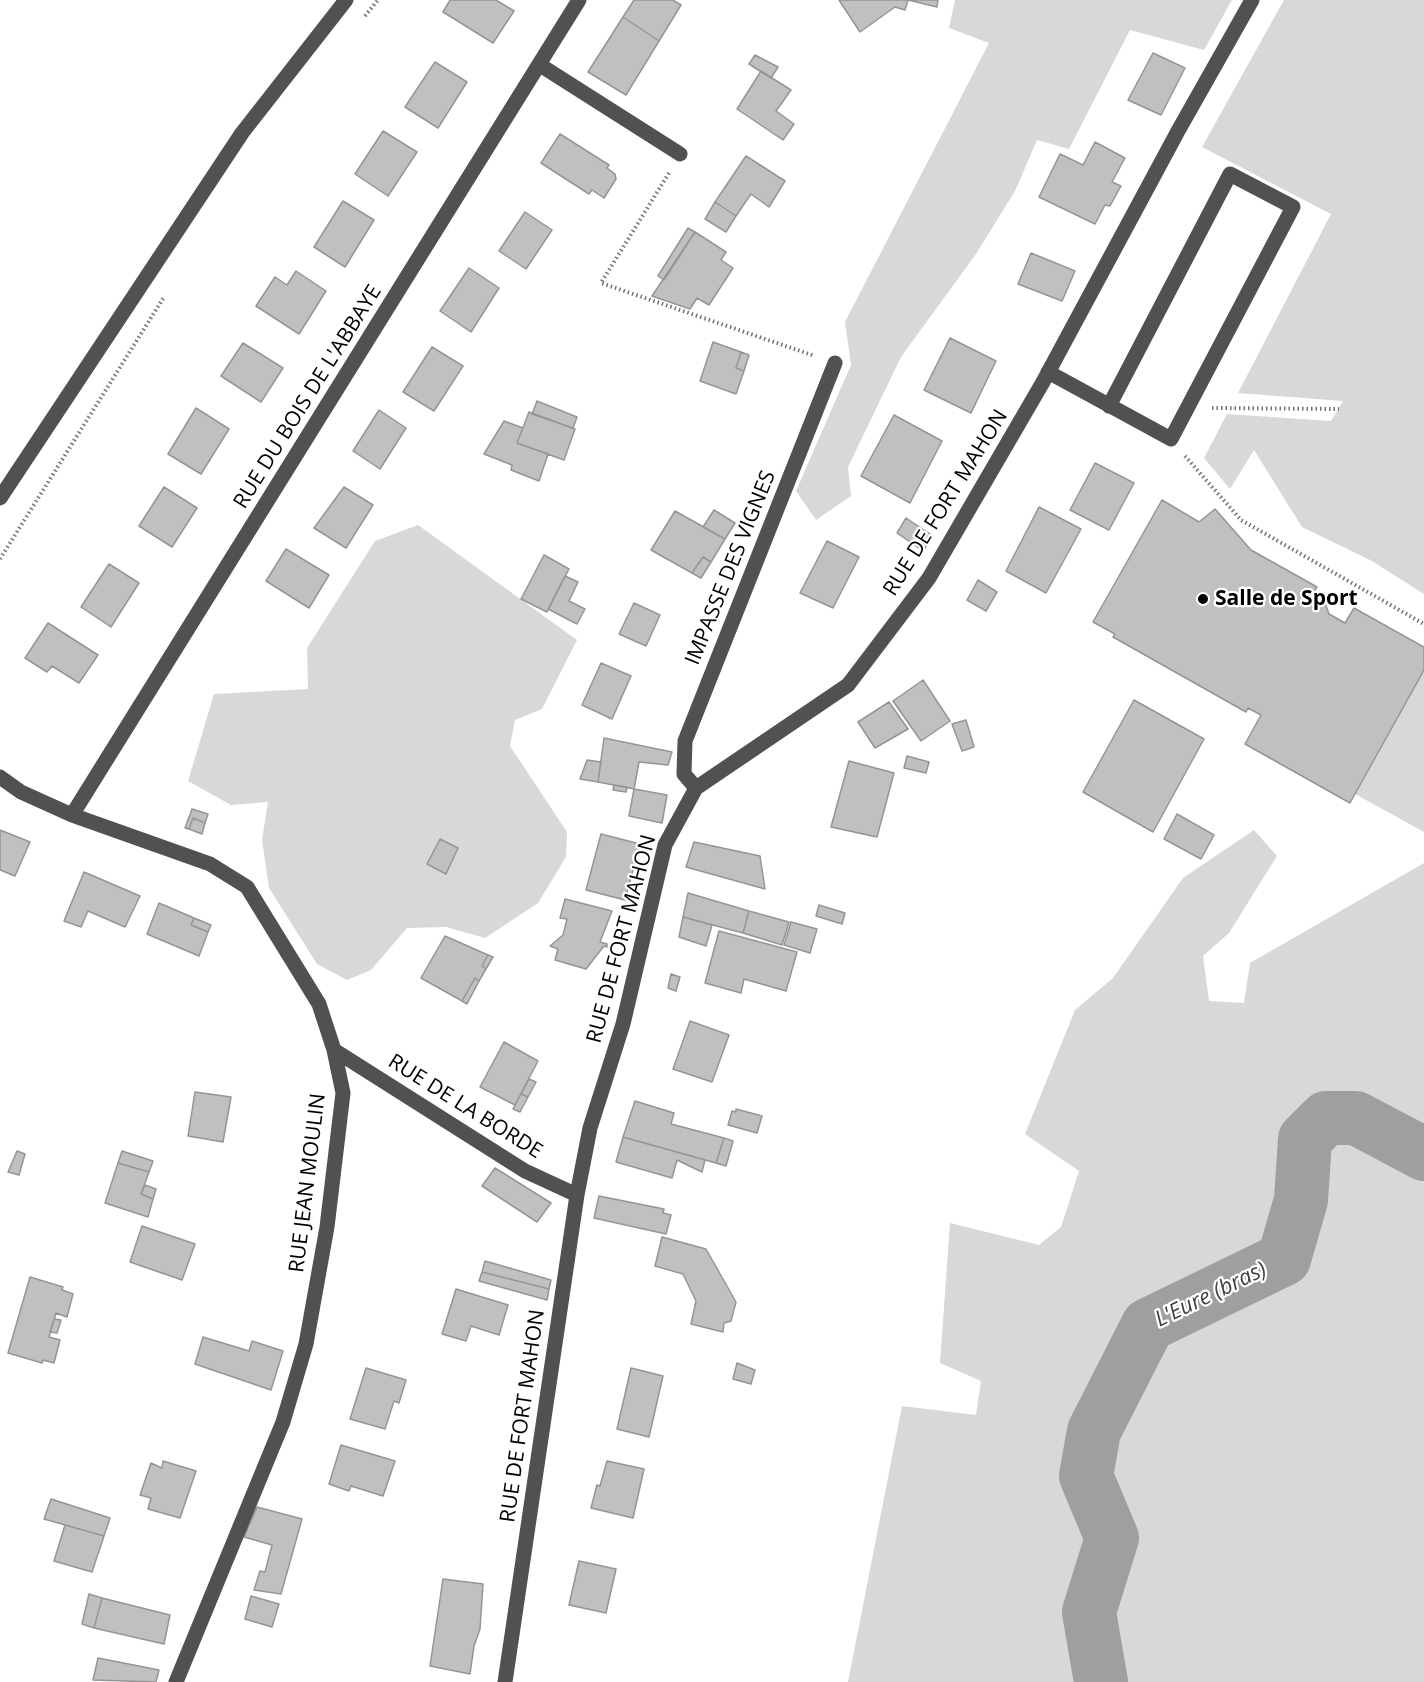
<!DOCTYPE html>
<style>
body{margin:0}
canvas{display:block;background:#fff}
</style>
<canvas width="1424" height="1682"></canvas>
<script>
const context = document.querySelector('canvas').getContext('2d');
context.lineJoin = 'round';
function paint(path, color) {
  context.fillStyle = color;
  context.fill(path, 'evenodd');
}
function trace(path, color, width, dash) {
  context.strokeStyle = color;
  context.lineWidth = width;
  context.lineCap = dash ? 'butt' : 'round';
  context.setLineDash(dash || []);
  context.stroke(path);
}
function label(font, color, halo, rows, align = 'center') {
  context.font = font + ' "Open Sans",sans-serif';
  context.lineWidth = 4.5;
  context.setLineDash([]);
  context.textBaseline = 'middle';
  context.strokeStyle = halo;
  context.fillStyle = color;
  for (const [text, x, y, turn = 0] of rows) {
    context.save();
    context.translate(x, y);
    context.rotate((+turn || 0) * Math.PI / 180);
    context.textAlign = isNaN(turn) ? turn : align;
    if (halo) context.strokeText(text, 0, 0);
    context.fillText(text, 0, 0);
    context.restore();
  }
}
paint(new Path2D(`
 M955,0H1232L1204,50L1130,30L1069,149L1037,140L1015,191L976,254L901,357L848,467L851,496L816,520L796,491L851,365L845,322L989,43L949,28Z
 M1284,0H1424V594L1372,561L1302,527L1254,450L1230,489L1204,458L1227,414L1331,421L1343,401L1238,393L1331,214L1202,147Z
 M418,525L577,640L542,709L515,720L510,746L567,832L566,857L538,903L485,938L446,927L407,928L371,970L347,980L317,964L269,888L262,840L268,802L231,805L188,781L214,694L308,689L307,648L375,541Z
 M1424,670V832L1355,794Z
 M1254,830L1277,856L1229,933L1203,956L1209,1001L1244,1003L1250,963L1424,863V1682H848L902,1406L976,1415L981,1381L940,1363L950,1223L1039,1245L1061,1227L1079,1171L1025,1134L1075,1010L1113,978L1183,878Z`), '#d8d8d8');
trace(new Path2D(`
 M1101,1682L1089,1612L1112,1538L1086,1476L1094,1431L1148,1325L1284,1259L1301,1200L1305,1139L1326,1118H1356L1424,1154`), '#9f9f9f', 54);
const building = new Path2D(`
 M450,0H496L514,11L493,43L443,12Z
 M634,0H673L681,5L659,41L623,17Z
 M839,0H938L937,7L908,0L905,10L895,7L860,32Z
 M623,17L659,41L626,95L588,72Z
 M1153,53L1185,68L1161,115L1128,100Z
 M755,55L778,67L771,78L749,64Z
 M435,62L467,82L438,128L405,107Z
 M761,71L791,90L776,111L794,124L783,140L737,109Z
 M383,131L417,152L388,196L355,174Z
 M560,134L609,165L607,168L615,174L616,179L604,198L592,190L589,194L541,163Z
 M1095,142L1125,158L1112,182L1121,186L1110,206L1105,205L1095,224L1039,197L1060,154L1083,165Z
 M746,156L785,181L769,207L751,194L736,216L715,202Z
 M343,201L374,220L345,267L314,247Z
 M715,202L736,216L726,232L705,219Z
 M525,212L552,230L526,269L499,251Z
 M688,228L695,232L664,280L658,276Z
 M695,232L726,252L721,260L733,268L709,305L697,298L690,309L652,296Z
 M1031,253L1075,271L1062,301L1018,284Z
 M469,268L499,288L471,332L440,311Z
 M296,271L326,291L299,334L256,306L275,277L287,285Z
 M950,338L996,361L971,413L924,390Z
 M713,342L741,352L736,368L744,371L736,394L700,381Z
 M243,343L283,368L261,402L221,376Z
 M432,347L463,366L434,411L403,392Z
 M741,352L749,355L744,371L736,368Z
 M537,401L577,417L573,428L532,414Z
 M196,408L229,429L201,474L168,454Z
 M379,410L406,428L380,469L353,451Z
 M529,412L575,429L564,460L517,443Z
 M894,415L942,441L910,503L861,476Z
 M504,421L523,428L517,443L548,454L539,481L511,470L512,465L484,454Z
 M1095,463L1134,483L1109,530L1070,510Z
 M164,487L197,508L172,547L139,526Z
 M344,487L373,505L346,548L314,528Z
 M1162,500L1199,522L1215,509L1251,550L1317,587L1314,591L1327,599L1325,603L1329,614L1345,623L1354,608L1424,647V670L1350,803L1245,744L1261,715L1248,708L1246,712L1113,637L1115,634L1093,622Z
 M1039,507L1081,529L1046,593L1006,571Z
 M714,510L735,523L725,539L703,527Z
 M675,511L725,539L711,562L703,557L692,573L651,550Z
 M906,518L933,536L923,551L897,533Z
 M827,541L859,557L833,608L800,593Z
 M286,549L329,575L309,608L266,581Z
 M544,555L569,569L547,612L521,599Z
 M703,557L711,562L701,578L692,573Z
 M109,564L139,583L111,627L81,607Z
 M565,576L578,582L569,601L585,609L577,624L548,609Z
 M978,580L997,592L986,611L967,600Z
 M634,603L660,615L646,646L619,634Z
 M48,623L98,655L79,683L52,666L47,672L25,658Z
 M601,663L631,676L612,719L582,705Z
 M923,680L950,721L921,741L893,701Z
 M1134,700L1204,739L1153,832L1083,792Z
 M889,702L908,729L875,748L858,722Z
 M966,720L974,747L962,751L952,724Z
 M604,738L672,752L668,765L639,762L634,789L598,782Z
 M907,756L929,762L926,773L904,768Z
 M587,760L601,762L598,782L580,779Z
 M849,761L894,773L877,837L831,827Z
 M614,785L627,787L626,792L613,790Z
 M634,789L667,795L662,823L629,816Z
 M192,809L208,814L205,823L193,818L189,829L185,828Z
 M1177,814L1214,835L1201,859L1164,839Z
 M193,818L205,823L202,834L189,829Z
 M0,830L30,842L15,876L0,870Z
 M601,834L640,844L625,900L586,890Z
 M440,839L458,848L446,874L427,864Z
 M694,842L760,856L765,889L686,867Z
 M84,872L140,896L125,927L88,911L81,927L64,921Z
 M688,893L749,911L743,933L683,917Z
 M565,899L612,911L600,942L607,944V947L604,946L586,969L555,960L558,949L550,946L563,935L567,919L560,918Z
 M159,903L194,918L191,925L208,932L199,956L147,934Z
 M819,905L845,913L842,924L816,916Z
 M749,911L789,922L782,945L743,933Z
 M683,917L712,925L706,946L679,937Z
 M194,918L211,925L208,932L191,925Z
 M791,922L817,929L810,953L784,945Z
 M719,931L797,952L786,991L744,979L741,993L705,983Z
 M445,936L488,955L482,966L486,969L479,981L475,978L462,1001L421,978Z
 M488,955L493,957L486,969L482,966Z
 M671,974L680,977L676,991L668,988Z
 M475,978L479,981L467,1004L462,1001Z
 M690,1021L729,1035L712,1082L673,1069Z
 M504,1042L538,1061L515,1105L480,1087Z
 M529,1079L536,1082L528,1097L521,1094Z
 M195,1092L231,1097L223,1142L188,1136Z
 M521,1094L528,1097L520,1112L513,1109Z
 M635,1101L674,1113L671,1124L724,1138L716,1163L623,1137Z
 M736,1109L762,1116L757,1133L728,1125L732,1111L736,1112Z
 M623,1137L705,1160L702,1172L677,1160L672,1178L616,1162Z
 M724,1138L733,1141L726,1166L716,1163Z
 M17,1151L25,1154L19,1175L8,1172Z
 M122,1151L153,1161L149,1172L118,1163Z
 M118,1163L149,1172L141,1194L153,1199L148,1217L105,1203Z
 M495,1168L551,1203L537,1222L482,1186Z
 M145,1185L156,1189L153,1199L141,1194Z
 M599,1196L664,1209L663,1213L671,1215L666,1234L594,1218Z
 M142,1226L195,1244L182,1280L130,1262Z
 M662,1237L706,1249L736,1302L731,1321L724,1323L723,1332L691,1324L696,1301L683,1274L655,1266Z
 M485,1261L551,1280L549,1289L482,1272Z
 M482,1272L549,1289L547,1300L479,1281Z
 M30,1277L63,1287L62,1290L73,1294L67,1317L56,1313L49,1337L60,1340L54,1363L43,1360L42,1363L8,1353Z
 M456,1289L508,1305L499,1335L471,1326L466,1341L442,1334Z
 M54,1319L61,1320L57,1333L50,1332Z
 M203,1337L249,1351L252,1341L283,1351L271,1390L195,1364Z
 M737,1363L755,1370L751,1384L733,1379Z
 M366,1368L406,1380L399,1403L394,1401L385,1429L350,1419Z
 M631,1368L663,1376L649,1437L617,1429Z
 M341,1445L395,1461L383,1496L351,1486L349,1491L329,1484Z
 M163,1461L196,1471L180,1518L148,1509L151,1498L140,1495L151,1463L162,1468Z
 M607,1461L644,1469L633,1518L591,1508L597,1485L600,1486Z
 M51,1499L110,1518L104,1536L44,1519Z
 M257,1507L302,1519L281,1594L254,1590L260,1571L265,1572L272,1545L244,1537Z
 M65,1525L104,1536L92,1572L54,1561Z
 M579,1561L616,1569L606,1613L569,1605Z
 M443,1579L483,1584L480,1629L474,1646L470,1674L430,1666Z
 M89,1594L102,1598L94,1628L82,1624Z
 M251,1596L279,1604L272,1627L245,1619Z
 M102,1598L170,1615L164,1644L94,1628Z
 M98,1658L159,1670L156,1682L93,1680Z`);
paint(building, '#c0c0c0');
trace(building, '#959595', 1.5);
trace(new Path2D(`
 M365,16L378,0
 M669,173L601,283L815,356
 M1212,408L1339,409
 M1185,456L1241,520L1424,624
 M0,559L164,297`), '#737373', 4, [1.5, 3]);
trace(new Path2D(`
 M540,65L680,154
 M1048,372L1171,439L1293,207L1230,174L1109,406
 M0,498L242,133L346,0
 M0,777L21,792L72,815L210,864L247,887L319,1004L334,1050L343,1093L327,1227L306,1344L283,1422L176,1682
 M696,788L684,774L685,741L835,363
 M72,815L579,0
 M334,1050L525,1171L577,1195
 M505,1682L577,1195L590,1128L623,1024L665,845L696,788L848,685L929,578L1043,382L1178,131L1252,0`), '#515151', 15);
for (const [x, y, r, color] of [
 [1203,599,6,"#000"]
]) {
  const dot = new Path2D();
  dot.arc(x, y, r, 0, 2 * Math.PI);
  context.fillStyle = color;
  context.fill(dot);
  trace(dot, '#fff', 2);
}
label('21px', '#000', '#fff', [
 ["RUE DU BOIS DE L'ABBAYE",308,397,-58],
 ["RUE DE FORT MAHON",946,503,-58],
 ["IMPASSE DES VIGNES",731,568,-68],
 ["RUE DE FORT MAHON",622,939,-75],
 ["RUE DE LA BORDE",465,1107,32],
 ["RUE JEAN MOULIN",308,1183,-83],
 ["RUE DE FORT MAHON",523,1416,-82]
]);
label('bold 21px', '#000', '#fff', [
 ["Salle de Sport",1215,599]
], 'left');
label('italic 22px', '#404040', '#fff', [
 ["L'Eure (bras)",1211,1295,-26]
]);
</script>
